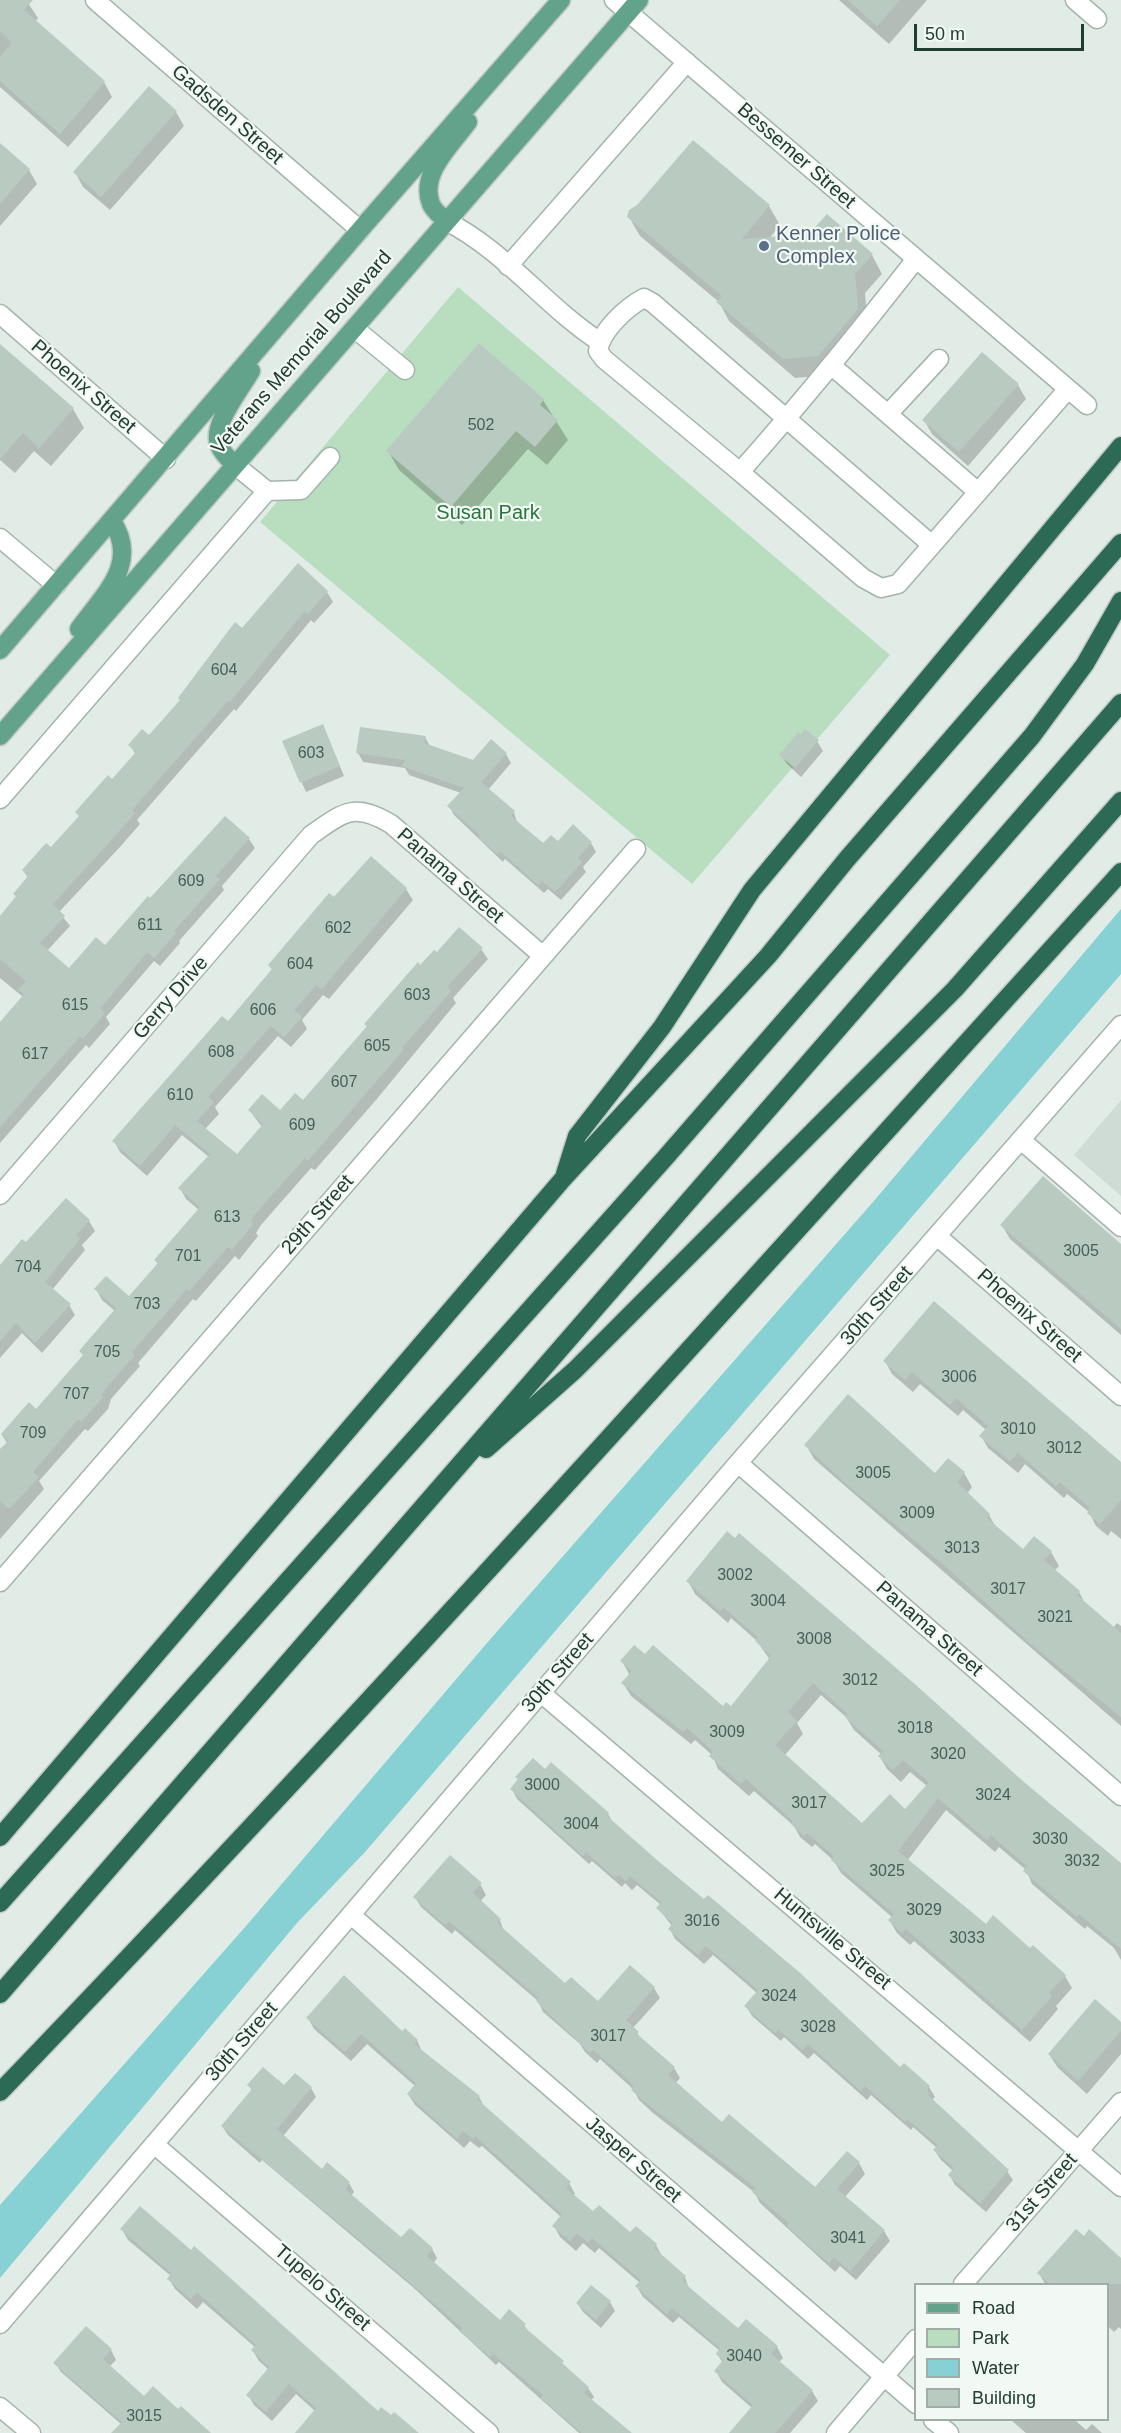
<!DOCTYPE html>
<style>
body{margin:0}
#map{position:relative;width:1121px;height:2433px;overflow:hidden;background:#e1ece6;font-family:Arial,sans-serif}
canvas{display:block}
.legend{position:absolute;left:914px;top:2283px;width:195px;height:138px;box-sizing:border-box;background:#f2f9f4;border:2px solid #9eaea6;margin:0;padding:8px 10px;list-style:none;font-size:18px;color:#213d32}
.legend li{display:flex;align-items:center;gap:12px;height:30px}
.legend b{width:30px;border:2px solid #9eaea6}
.scale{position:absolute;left:914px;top:24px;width:170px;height:27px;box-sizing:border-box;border:3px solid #213d32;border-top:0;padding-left:8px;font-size:18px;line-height:21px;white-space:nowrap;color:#213d32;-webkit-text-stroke:4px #f2f9f4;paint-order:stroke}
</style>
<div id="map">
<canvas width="1121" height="2433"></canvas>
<ul class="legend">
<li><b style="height:8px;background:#64a38b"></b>Road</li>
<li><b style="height:16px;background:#b9debf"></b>Park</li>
<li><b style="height:16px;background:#87d0d3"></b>Water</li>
<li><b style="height:16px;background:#b9cac1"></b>Building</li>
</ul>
<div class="scale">50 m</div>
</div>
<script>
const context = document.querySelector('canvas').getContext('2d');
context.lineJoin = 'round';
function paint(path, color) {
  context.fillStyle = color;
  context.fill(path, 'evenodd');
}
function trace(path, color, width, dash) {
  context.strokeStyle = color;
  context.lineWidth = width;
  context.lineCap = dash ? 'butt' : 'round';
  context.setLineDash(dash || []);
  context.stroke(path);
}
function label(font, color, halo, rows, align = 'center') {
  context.font = font + ' Arial,sans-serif';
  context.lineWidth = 4.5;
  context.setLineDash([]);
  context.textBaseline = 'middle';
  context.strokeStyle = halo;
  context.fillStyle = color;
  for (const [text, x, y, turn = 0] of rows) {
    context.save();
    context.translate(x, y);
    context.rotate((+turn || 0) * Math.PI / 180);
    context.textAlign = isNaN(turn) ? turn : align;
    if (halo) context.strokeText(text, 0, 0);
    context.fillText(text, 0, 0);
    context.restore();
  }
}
paint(new Path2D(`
 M1121,1100V1196L1074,1155Z`), '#cfdcd5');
paint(new Path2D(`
 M458,287L890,655L692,884L260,522Z`), '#b9debf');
paint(new Path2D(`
 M1121,909V974L365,1852L297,1923L0,2278V2205L246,1926L487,1643L873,1202Z`), '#87d0d3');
paint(new Path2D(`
 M0,0H26L38,18L35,22L104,82L112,97L68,147L0,87Z
 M839,0H927L889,44Z
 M176,112L184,126L110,210L83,187L75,172Z
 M693,142L769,206L780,225L769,239L872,255L882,274L865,293L868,328L829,375L795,378L729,321L719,302L640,236L629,217Z
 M0,146L29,170L37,184L0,226Z
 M0,352L73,409L84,428L51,466L34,451L15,473L0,460Z
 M1018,385L1026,399L968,466L932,434L924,420Z
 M543,400L568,440L547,465L528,449L462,525L399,470L388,451Z
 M327,592L333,602L314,623L311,620L236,711L234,709L137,820L140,824L120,847L59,912L70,926L47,951L70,970L105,947L151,900L249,839L255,848L222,886L224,890L179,941L180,943L160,966L154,961L106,1017L110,1024L89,1048L86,1045L0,1143V1024L23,997L0,978V917L17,898L15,894L28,878L23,870L52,850L136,755L130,745L149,737L242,630Z
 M327,735L344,776L306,792L284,742Z
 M425,737L430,746L473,762L506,754L511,763L488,790L514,812L517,823L543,845L591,843L596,852L583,867L586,872L561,900L548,889L544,893L505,859L503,862L454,815L449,806L461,793L409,775L405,768L363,762L358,753Z
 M817,741L823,751L801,777L787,764L781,755Z
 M371,858L406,889L413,900L329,999L323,995L302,1020L307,1029L291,1047L278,1036L215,1107L219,1114L205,1129L237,1156L262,1127L250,1111L281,1112L303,1102L421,967L437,954L481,949L488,959L453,998L456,1003L376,1100L315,1170L311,1168L261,1225L256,1233L258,1236L239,1260L235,1256L196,1301L193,1299L138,1363L140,1366L111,1399L108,1409L88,1431L85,1429L39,1481L44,1489L0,1539V1451L7,1443L2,1435L37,1411L84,1357L81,1351L115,1311L102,1300L96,1289L129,1298L158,1265L156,1260L199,1210L186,1199L180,1188L209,1157L182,1135L147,1176L120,1152L114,1141L229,1023L273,971L269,965Z
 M89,1221L95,1231L82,1245L85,1250L52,1290L69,1305L75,1315L42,1353L22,1333L0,1358V1271L26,1245Z
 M1002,1225L1121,1245V1335L1010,1239Z
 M934,1303L1121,1464V1539L1111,1531L1108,1536L1096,1526L1089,1512L1067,1494L1064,1498L1025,1464L1018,1473L988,1448L981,1436L986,1430L963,1410L958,1416L920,1384L913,1392L892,1374L885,1361Z
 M806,1445L935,1475L964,1473L972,1487L967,1494L989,1515L997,1529L1023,1551L1051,1552L1059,1566L1054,1571L1079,1592L1086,1605L1113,1628L1117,1623L1121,1626V1726L814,1459Z
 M688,1581L1023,1783L1121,1865V1960L1114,1948L1087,1926L1085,1929L1032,1884L1026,1870L999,1847L995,1852L946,1810L907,1861L986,1926L1030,1950L1065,1976L1072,1988L1056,2006L1058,2009L1030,2042L914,1941L910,1945L897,1933L890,1921L893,1918L841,1873L834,1861L815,1844L812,1847L800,1837L794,1826L754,1791L749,1796L718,1769L712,1755L695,1740L691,1744L631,1696L623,1683L629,1674L622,1661L723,1708H731L770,1660L757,1641L731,1618L728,1623L695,1594ZM821,1695L846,1717L854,1730L882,1755L880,1757L887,1769L901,1782L910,1772L927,1786L906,1811L862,1825L785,1755L803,1734L797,1723Z
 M546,1771L608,1814L614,1824L900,2069L904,2065L929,2087L935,2097L932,2100L1007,2171L1013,2180L986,2212L955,2185L950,2176L953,2171L941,2160L935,2151L937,2148L913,2127L911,2130L871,2095L867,2100L814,2053L808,2059L784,2037L781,2041L752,2016L746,2006L757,1993L713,1955L704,1964L675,1939L670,1929L672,1926L658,1908L661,1905L637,1885L632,1890L625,1883L622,1887L592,1861L589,1864L517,1799L512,1789L519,1780L517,1778Z
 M480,1884L486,1895L480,1902L500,1920L504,1932L565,1985L598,2003L654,1988L660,1998L633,2028L643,2041L674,2068L680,2078L675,2084L722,2124L815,2189L847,2153L859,2163L865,2174L844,2198L884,2231L890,2241L856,2280L840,2266L835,2272L760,2203L754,2192L653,2113L639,2100L633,2089L600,2059L597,2063L585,2052L580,2044L543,2012L538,2001L455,1930L452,1934L421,1907L415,1897Z
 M308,2018L402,2033L417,2040L422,2052L479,2097L485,2108L569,2183L575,2194L573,2196L593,2214L656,2245L662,2256L685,2277L689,2289L738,2330L777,2347L783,2358L779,2362L812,2391L818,2401L790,2433H731L752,2408L722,2382L716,2371L723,2363L717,2354L720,2351L679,2317L673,2323L643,2297L637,2287L640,2283L599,2248L595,2253L583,2243L576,2251L560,2237L554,2226L561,2217L482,2146L479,2148L470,2141L464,2148L415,2105L408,2094L415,2086L367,2044L351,2061L314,2029Z
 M1121,2024V2054L1087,2094L1058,2068L1049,2054Z
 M249,2085L311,2088L316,2097L283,2136L322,2171L349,2183L354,2192L351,2196L402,2239L410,2230L432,2249L437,2258L433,2264L500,2322L524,2325L530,2334L588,2388L594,2397L591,2400L629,2433H579L499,2362L496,2365L415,2289L262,2160L260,2163L228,2135L222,2126L252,2091Z
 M122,2229L372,2433H297L315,2411L296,2394L272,2421L254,2405L248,2395L269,2370L259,2361L253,2351L256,2348L203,2302L197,2309L175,2289L169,2279L171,2276L128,2240Z
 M1121,2260V2329L1119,2327L1114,2332L1108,2326V2284H1045L1039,2273Z
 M610,2302L615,2311L601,2328L583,2312L577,2303Z
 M111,2350L116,2360L109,2367L144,2398L205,2433H119L121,2424L61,2372L55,2363Z
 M1011,2420H1075L1086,2430L1092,2424L1102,2433H1026Z`), '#0003');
paint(new Path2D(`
 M0,0H33L24,10L105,81L60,134L0,81V57L12,43L0,31Z
 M848,0H900L877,26Z
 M149,86L177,111L101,197L73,172Z
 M693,140L770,205L742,239L809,234L827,214L873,254L855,274L858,309L818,356L783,359L716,302L722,296L627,217L629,210L637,205Z
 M0,143L30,169L0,204Z
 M479,343L544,399L540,405L558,420L535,447L516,431L451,507L386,451Z
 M0,344L74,408L39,448L23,433L0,459Z
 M982,352L1019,384L959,452L922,420Z
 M298,563L328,591L308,614L304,612L230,702L228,701L132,810L135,813L114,837L53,904L65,916L40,943L69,968L96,937L105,945L148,896L150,898L225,816L250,838L216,876L220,879L174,931L176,933L154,958L147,952L100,1009L105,1013L83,1039L80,1036L0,1127V1022L24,994L18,990L26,981L0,959V916L16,896L13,894L28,876L22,870L46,843L51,847L79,816L75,812L108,775L112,779L136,752L128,745L142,729L149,735L180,700L178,698L235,622L242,628Z
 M323,724L340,766L300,783L282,741Z
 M360,727L426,736L424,743L473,760L491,739L507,753L481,782L515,811L511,816L543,843L551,835L558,841L573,824L592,842L578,858L582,862L555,892L542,881L538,885L500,851L497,854L478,837L480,835L447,806L464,788L402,766L405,760L356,753Z
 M805,729L819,740L795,768L779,755L798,732L801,734Z
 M371,856L407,888L322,989L316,985L294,1010L302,1017L284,1037L271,1026L208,1097L214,1102L197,1121L237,1154L263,1124L248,1110L262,1094L280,1110L295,1093L303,1100L367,1026L364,1024L418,962L420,965L434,950L437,952L459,927L483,948L447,987L451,991L402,1048L404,1049L308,1161L305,1158L255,1214L251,1222L253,1224L232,1250L228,1247L189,1291L187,1289L132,1352L135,1355L106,1388L101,1396L103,1397L81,1422L78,1419L33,1472L39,1477L9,1509L0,1501V1449L8,1441L1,1434L29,1402L36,1409L83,1355L79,1351L116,1308L94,1289L106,1276L129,1296L158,1263L154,1260L200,1207L178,1188L210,1154L175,1125L140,1166L112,1141L222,1016L228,1021L272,969L268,965L329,893L334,897Z
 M1043,1176L1121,1244V1329L1000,1225Z
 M66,1198L90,1220L76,1235L80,1239L45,1282L71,1304L35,1343L16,1323L0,1341V1265L22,1239L26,1242Z
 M934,1301L1121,1462V1500L1100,1524L1087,1513L1090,1508L1060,1482L1056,1486L1018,1453L1010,1461L979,1436L988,1426L956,1398L950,1405L912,1372L905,1380L883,1361Z
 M848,1394L935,1473L948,1458L965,1472L957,1482L990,1514L987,1518L1023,1549L1034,1536L1052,1551L1044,1560L1080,1591L1077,1595L1121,1633V1717L1031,1644L943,1564L852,1489L804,1445Z
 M727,1531L735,1538L739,1533L917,1686L1024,1782L1121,1863V1949L1079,1914L1077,1917L1023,1871L1027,1866L991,1835L987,1840L938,1798L898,1851L986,1924L993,1915L1030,1948L1033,1945L1066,1975L1049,1993L1052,1996L1022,2030L906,1929L902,1933L888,1920L894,1914L831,1860L834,1856L807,1833L804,1836L791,1824L793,1822L784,1813L746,1779L741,1784L709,1756L713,1751L687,1728L683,1732L621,1683L632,1671L620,1661L634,1645L645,1654L653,1645L723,1706L726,1702L731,1706L771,1656L755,1641L758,1637L723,1607L720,1611L686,1581ZM813,1683L848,1714L845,1717L883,1751L878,1756L893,1770L903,1760L929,1782L905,1809L890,1794L862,1823L775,1745L797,1721L788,1712Z
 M533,1758L545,1769L551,1762L609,1813L607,1816L657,1860L704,1899L708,1895L799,1972L900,2067L904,2063L930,2086L927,2090L930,2093L928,2095L1009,2170L980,2203L948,2175L954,2168L933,2150L938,2145L907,2119L905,2122L865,2086L861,2091L808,2044L802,2050L778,2029L775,2033L744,2006L758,1990L706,1946L698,1955L668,1929L673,1923L656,1908L661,1902L630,1876L626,1881L619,1875L615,1878L586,1852L583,1856L510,1789L518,1779L515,1777Z
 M450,1855L482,1883L473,1893L501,1919L497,1923L565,1983L571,1977L598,2001L630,1965L655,1987L626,2020L639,2032L637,2034L675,2067L668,2075L722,2122L729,2114L815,2187L847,2151L860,2162L837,2189L885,2230L850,2271L834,2257L829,2263L810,2247L787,2226L789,2223L752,2192L756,2188L645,2102L631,2090L634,2086L625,2077L593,2050L590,2053L536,2001L539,1998L449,1921L445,1925L413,1897Z
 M344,1975L402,2031L405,2028L418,2040L414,2044L480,2096L477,2099L571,2182L566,2188L593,2211L599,2205L630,2232L636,2226L657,2244L654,2248L686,2276L683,2280L690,2288L738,2328L746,2319L778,2346L771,2354L813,2390L775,2433H729L753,2405L714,2371L723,2360L716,2354L720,2348L672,2308L667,2314L635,2286L641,2280L592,2238L588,2243L577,2233L570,2241L552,2226L562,2214L475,2136L473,2139L463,2131L457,2139L407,2094L416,2083L361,2034L345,2052L306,2018Z
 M1095,1999L1121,2022V2031L1078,2081L1048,2054Z
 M263,2067L284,2085L295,2073L312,2087L277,2129L322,2169L327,2162L350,2182L345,2189L401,2237L410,2228L433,2248L427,2256L500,2320L509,2309L526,2324L523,2326L564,2361L562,2363L589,2387L584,2393L632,2433H582L541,2398L543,2395L493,2354L490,2357L459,2331L462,2328L378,2255L221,2126L252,2089L247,2085Z
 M140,2206L191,2250L194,2246L218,2267L378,2411L381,2407L391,2415L394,2412L419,2433H295L316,2408L289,2384L266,2412L246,2395L269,2367L251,2350L256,2345L197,2292L191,2299L167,2279L171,2273L120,2229Z
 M1076,2229L1084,2236L1089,2229L1121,2258V2284H1050L1037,2273Z
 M591,2285L611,2301L596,2320L576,2303Z
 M86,2326L112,2349L103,2359L144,2396L153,2386L178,2409L181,2406L211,2433H111L122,2422L53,2363Z`), '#b9cac1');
const minor = new Path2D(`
 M95,0L360,230
 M614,0L1087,405
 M1075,0L1097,19
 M446,221C504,250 545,306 600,342
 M916,259C859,332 801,403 740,472L604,359L598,351C601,330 627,307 644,298L653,303L932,545L1068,389
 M508,266L687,62
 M0,314L166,459
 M354,328L405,370
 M832,366L978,492
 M888,414L939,359
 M235,465L267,491L301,490L330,457
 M740,472L863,578L881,588L898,584L932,545
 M0,538L56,585
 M0,799L267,491
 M1021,1140L1121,1227
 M0,1195L311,835C344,812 354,802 391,824L543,956
 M937,1236L1121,1396
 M738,1463L1121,1796
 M0,1582L636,849
 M541,1693L1121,2187
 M351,1915L916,2404
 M154,2144L489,2433
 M963,2284L1121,2102
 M0,2324L738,1463L1121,1025
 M0,2407L31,2433
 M933,2420L949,2433
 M836,2433L916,2339`);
const major = new Path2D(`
 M446,221C441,216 433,210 431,204C419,174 451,145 468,122
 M235,465C230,460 223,454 220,447C209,427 241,389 251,371
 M79,629C104,594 140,564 112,521
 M0,650L360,230L561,0
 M0,736L639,0`);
const highway = new Path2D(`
 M565,1174L577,1136L662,1027L752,890L1121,446
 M486,1449L575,1370L955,989L1121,801
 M0,1837L562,1180L768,956L847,859L1121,543
 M0,1903L665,1158L1032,736L1085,664L1121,601
 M0,1994L1121,703
 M0,2092C383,1694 750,1281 1121,872`);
trace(minor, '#a4b4ac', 21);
trace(major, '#c1c9c6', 21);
trace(highway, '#c1c9c6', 21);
trace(minor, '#fff', 18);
trace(major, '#64a38b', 18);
trace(highway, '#2c6a56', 18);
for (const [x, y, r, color] of [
 [764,246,6,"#5c6f8a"]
]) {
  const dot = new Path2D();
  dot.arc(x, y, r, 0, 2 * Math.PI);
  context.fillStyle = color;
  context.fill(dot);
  trace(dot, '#f2f9f4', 2);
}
label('16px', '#476056', null, [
 ["502",481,426],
 ["604",224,671],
 ["603",311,754],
 ["609",191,882],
 ["611",150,926],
 ["602",338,929],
 ["604",300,965],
 ["603",417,996],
 ["615",75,1006],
 ["606",263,1011],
 ["605",377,1047],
 ["608",221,1053],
 ["617",35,1055],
 ["607",344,1083],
 ["610",180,1096],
 ["609",302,1126],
 ["613",227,1218],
 ["3005",1081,1252],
 ["701",188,1257],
 ["704",28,1268],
 ["703",147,1305],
 ["705",107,1353],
 ["3006",959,1378],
 ["707",76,1395],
 ["3010",1018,1430],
 ["709",33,1434],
 ["3012",1064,1449],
 ["3005",873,1474],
 ["3009",917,1514],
 ["3013",962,1549],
 ["3002",735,1576],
 ["3017",1008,1590],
 ["3004",768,1602],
 ["3021",1055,1618],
 ["3008",814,1640],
 ["3012",860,1681],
 ["3018",915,1729],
 ["3009",727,1733],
 ["3020",948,1755],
 ["3000",542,1786],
 ["3024",993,1796],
 ["3017",809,1804],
 ["3004",581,1825],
 ["3030",1050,1840],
 ["3032",1082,1862],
 ["3025",887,1872],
 ["3029",924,1911],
 ["3016",702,1922],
 ["3033",967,1939],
 ["3024",779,1997],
 ["3028",818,2028],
 ["3017",608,2037],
 ["3041",848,2239],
 ["3040",744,2357],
 ["3015",144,2417]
]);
label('20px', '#213d32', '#f2f9f4', [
 ["Gadsden Street",227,115,41],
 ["Bessemer Street",796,156,41],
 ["Veterans Memorial Boulevard",302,353,-49],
 ["Phoenix Street",83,387,41],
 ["Panama Street",450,876,41],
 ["Gerry Drive",171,998,-49],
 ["29th Street",318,1215,-49],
 ["30th Street",877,1306,-49],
 ["Phoenix Street",1029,1316,41],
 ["Panama Street",929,1629,41],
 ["30th Street",558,1673,-49],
 ["Huntsville Street",832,1939,40],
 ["30th Street",242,2042,-49],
 ["Jasper Street",633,2160,41],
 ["31st Street",1042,2193,-49],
 ["Tupelo Street",322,2288,41]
]);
label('20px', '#4e5e75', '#f2f9f4', [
 ["Kenner Police",776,234],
 ["Complex",776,257]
], 'left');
label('20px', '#2a753e', '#f2f9f4', [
 ["Susan Park",488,513]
]);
</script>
